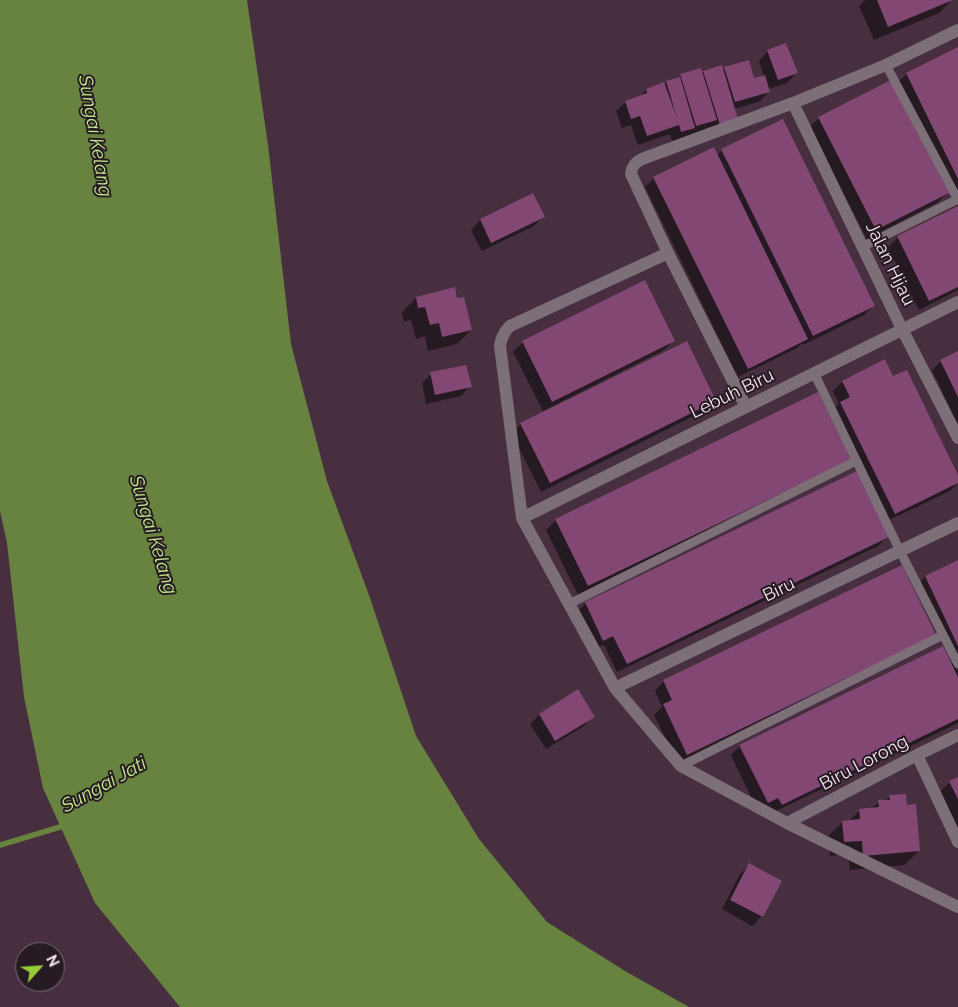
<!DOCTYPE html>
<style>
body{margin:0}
#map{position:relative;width:958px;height:1007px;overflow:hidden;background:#472f40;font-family:Raleway,sans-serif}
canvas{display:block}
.north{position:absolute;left:15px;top:942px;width:50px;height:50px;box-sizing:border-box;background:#261b23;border:1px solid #796c75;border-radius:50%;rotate:64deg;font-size:14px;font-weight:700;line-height:20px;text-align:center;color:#f6e6f1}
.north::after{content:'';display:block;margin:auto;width:18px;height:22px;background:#97cc38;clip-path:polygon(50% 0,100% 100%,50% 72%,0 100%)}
</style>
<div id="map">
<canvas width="958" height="1007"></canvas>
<div class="north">N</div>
</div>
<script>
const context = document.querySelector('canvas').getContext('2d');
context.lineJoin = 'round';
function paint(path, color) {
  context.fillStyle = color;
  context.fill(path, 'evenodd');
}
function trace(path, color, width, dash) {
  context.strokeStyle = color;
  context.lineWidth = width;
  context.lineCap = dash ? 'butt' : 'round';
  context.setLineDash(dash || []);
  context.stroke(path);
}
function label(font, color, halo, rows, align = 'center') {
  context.font = font + ' Raleway,sans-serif';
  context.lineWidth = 4;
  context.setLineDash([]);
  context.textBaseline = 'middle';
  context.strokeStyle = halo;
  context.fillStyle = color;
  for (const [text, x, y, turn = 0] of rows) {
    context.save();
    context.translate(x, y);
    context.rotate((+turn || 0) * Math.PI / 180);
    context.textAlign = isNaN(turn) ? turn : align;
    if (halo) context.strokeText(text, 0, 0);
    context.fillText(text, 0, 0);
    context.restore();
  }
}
paint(new Path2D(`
 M0,0H247L268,145L291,344L327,481L370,598L416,736L479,839L547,922L625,971L689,1007H180L95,903L43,788L24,697L7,543L0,511Z`), '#688340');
paint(new Path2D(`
 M865,0H952L939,13L874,40L859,6Z
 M958,49V198L897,83L907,74Z
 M768,51L796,73L787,83L768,89V92L759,102L734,109L710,134L708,127L706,129L672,141L670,134L638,145L631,125L622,128L616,111L626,102L639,98L646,90L664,85L667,82L678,79L681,75L701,73L721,66L722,70L725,68L753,80L764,77L759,61Z
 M819,118L947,193L938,202L867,239L809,127Z
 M722,150L873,306L864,315L803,345L802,343L797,348L738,377L645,187L654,178L717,156Z
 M533,195L543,216L534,226L482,251L471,230L480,220Z
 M958,207V290L919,310L888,247L898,237Z
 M644,281L674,340L664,350L543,411L513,352L523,342Z
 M454,289L456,300L471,330L457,344L428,351L425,336L416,339L411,320L404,322L402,312L416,298Z
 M958,353V425L932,370L941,361Z
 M431,374L470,386L461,396L426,404L422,383Z
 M893,378L958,478V483L950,491L885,522L832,412L839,404L833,391L842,382Z
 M715,401L706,410L541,492L512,434L521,424Z
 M840,469L578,595L546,530L556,520Z
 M887,537L878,546L617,672L604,645L594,649L576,613L586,603Z
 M958,561V723L772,813L758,812L731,755L740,746L953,663L916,586L925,577Z
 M935,635L678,763L654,715L662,707L655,691L664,681Z
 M578,691L593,716L584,726L546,749L530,724L539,715Z
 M958,778V828L940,792L950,782Z
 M890,796L906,806L919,851L904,865L850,870L848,854L830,856L828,836L843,822L849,821L860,810L871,809L879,802L885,801Z
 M750,865L762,916L752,926L722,909L740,874Z`), '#0007');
trace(new Path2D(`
 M0,845L60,827L67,823`), '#688340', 5.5);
paint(new Path2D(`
 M877,0H953L888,27Z
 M786,43L798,73L778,80L767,50Z
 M958,47V179L906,73Z
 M749,60L754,78L765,75L770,92L735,102L724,67Z
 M722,65L738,119L720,125L703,71Z
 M701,68L717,120L696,126L680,74Z
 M680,77L695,128L681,132L679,125L647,136L640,116L631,119L625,101L647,93L646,89L664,82L677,118L666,81Z
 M891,80L949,193L876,230L818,117Z
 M783,119L875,306L813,336L721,149Z
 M714,147L808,339L748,369L653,177Z
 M533,193L545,217L491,243L480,219Z
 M958,206V287L929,301L897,236Z
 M645,280L675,341L552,402L522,341Z
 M455,287L457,298L464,297L472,330L442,337L439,323L430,325L425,307L418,308L416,297Z
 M687,341L716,401L550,483L520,423Z
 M958,351V397L940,360Z
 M885,359L893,376L907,370L958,475V483L895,514L840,402L850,397L842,381Z
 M466,365L472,387L435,395L430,372Z
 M818,392L851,460L588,586L555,519Z
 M857,471L889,537L627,664L613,636L603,641L585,602Z
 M958,560V646L925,576Z
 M902,565L936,635L687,755L663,704L672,700L663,680Z
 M943,646L958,677V719L782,805L778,798L768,803L739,745Z
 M578,689L595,717L555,741L539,714Z
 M958,777V799L949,781Z
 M906,794L907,805L916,804L920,851L863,856L862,841L844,842L842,821L860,819L859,809L879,807L878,800H890L889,795Z
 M749,863L782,881L763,917L730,900Z`), '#824773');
trace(new Path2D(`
 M886,65L958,200
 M862,247L958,199
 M814,373L900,551L958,664
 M569,604L856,461
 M681,766L943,635`), '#7c6f78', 9);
trace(new Path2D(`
 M793,103L902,329L958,438
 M668,253L510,326C504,332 501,337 500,346L522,518L615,688L681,766L787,823L958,907
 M746,407L668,253L631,174C632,166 635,162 642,159L793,103L886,65L958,30
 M522,518L958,302
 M615,688L958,523
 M917,755L958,842
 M787,823L917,755L958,735`), '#7c6f78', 12);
label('18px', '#f6e6f1', '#261b23', [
 ["Jalan Hijau",890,264,64],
 ["Lebuh Biru",732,394,-26],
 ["Biru",779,590,-26],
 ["Biru Lorong",864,763,-28]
]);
label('italic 19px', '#c2ea8b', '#261b23', [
 ["Sungai Kelang",95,136,80],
 ["Sungai Kelang",153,535,73],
 ["Sungai Jati",104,785,-29]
]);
</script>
